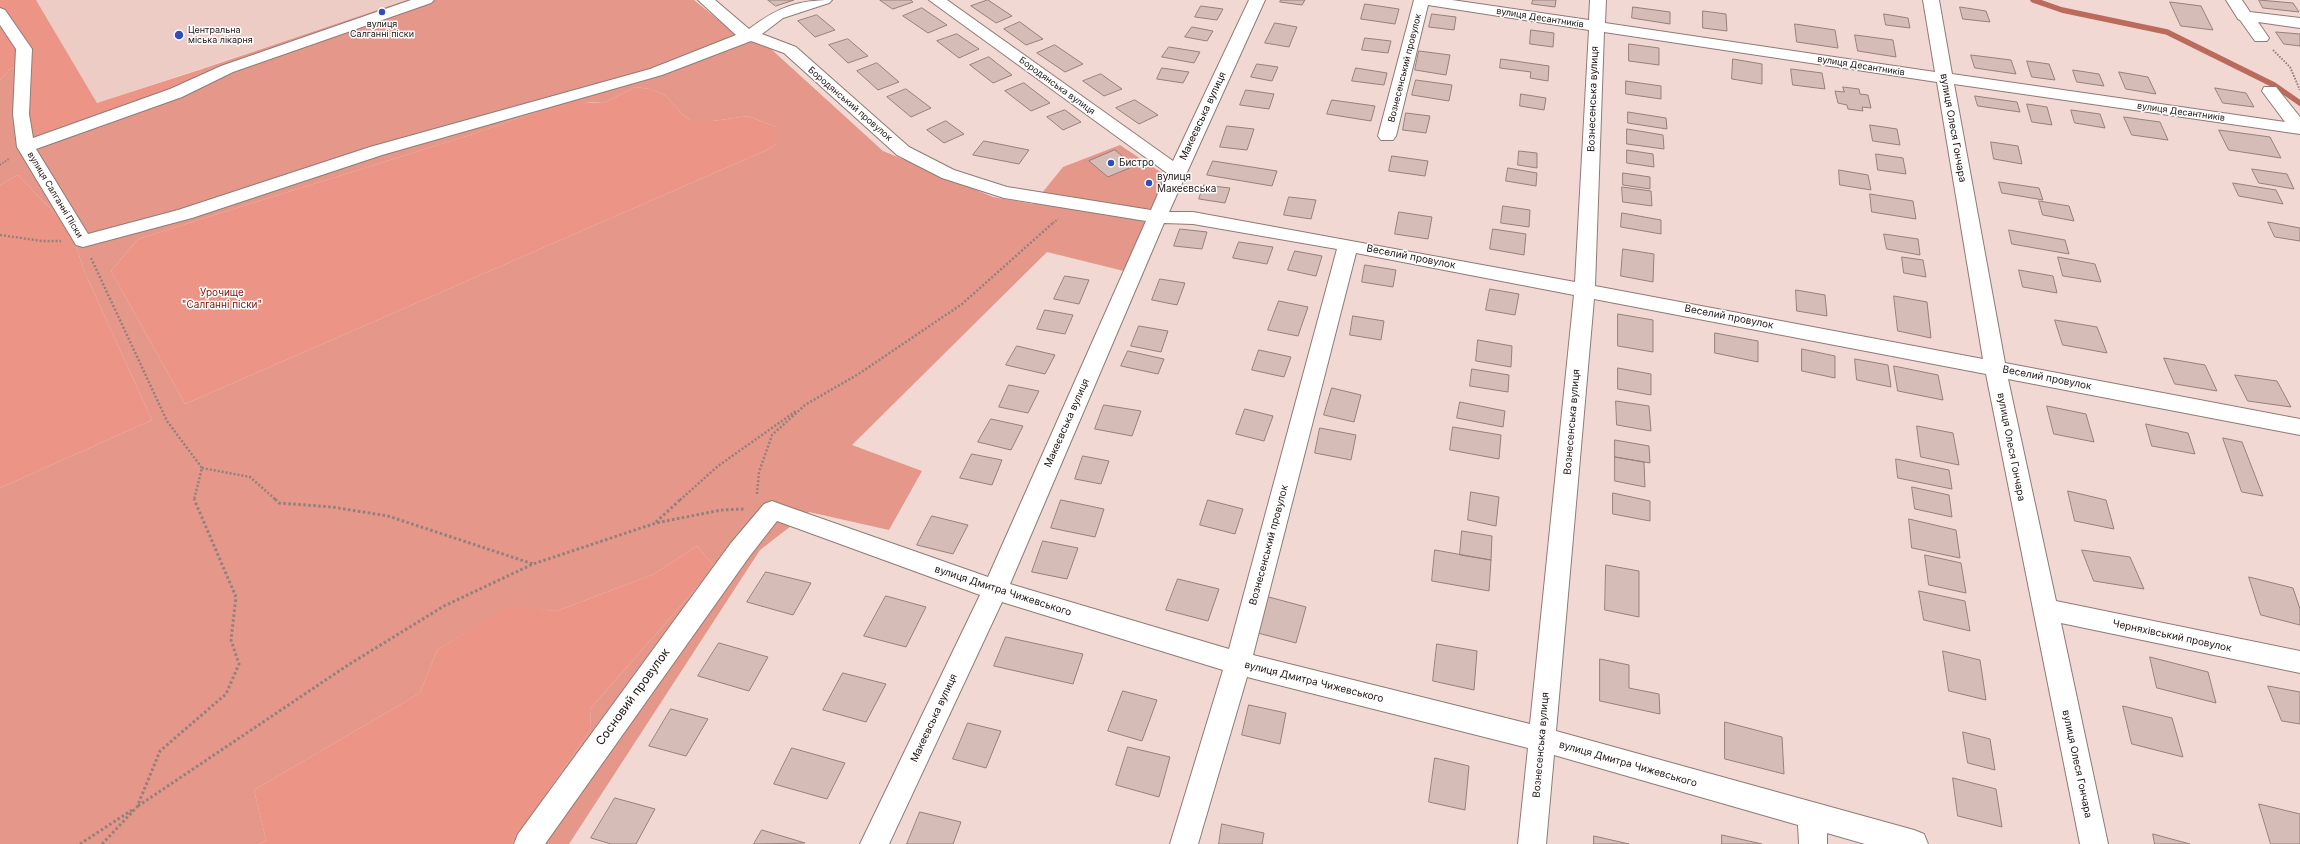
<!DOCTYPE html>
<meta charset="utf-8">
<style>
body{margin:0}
canvas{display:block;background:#f1d8d3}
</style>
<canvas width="2300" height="844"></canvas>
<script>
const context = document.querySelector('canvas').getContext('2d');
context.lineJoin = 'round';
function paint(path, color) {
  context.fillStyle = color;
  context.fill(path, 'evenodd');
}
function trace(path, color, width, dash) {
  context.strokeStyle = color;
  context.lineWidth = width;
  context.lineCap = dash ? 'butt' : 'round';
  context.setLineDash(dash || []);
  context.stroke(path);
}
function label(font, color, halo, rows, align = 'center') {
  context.font = font + ' Inter,sans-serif';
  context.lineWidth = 3;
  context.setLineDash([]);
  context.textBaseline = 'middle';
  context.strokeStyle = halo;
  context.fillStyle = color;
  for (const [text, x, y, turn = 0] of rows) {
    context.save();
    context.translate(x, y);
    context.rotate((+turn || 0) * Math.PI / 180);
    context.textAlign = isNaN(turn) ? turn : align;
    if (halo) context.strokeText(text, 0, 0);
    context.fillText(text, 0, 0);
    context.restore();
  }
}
paint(new Path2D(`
 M36,0H407L97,103Z`), '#eeccc6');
paint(new Path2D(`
 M407,0H694L737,35L771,49L883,151L993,197L1033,204L1063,167L1120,145L1171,179L1128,272L1047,252L852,445L922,471L889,530L809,512L760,550L569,844H512L591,729L590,709L715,567L697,546L654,574L557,611L510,607L437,650L420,693L254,790L266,840L259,844H0V488L152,420L85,273L70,229L18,175L0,185V80L10,69L32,64L26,108L29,141L203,75L199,70ZM635,87L650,89L665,95L682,114L691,121H713L748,116L776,127V144L767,150L185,404L111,271L138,239L470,135L548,108L590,102L604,103Z`), '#e5988a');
paint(new Path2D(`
 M0,0H36L97,103L199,70L204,75L29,142L26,108L32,64L10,69L0,80Z
 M635,87L650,89L665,95L682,114L691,121H713L748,116L776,127V144L767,150L185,404L111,271L138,239L470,135L548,108L573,102L604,103Z
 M18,175L70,229L85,273L152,420L0,488V185Z
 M697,546L715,567L590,709L591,729L512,844H259L266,840L254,790L420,693L437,650L510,606L557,611L654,574Z`), '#ec9586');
trace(new Path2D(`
 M2033,0L2062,10L2167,32L2274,85L2300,103`), '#bc6a5c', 5.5);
const building = new Path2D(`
 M768,0H794L776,6Z
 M880,0H911L913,2L893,9Z
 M988,0L1012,16L996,23L971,6Z
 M1281,0H1305L1302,5L1280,2Z
 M1533,0H1556L1555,7L1532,4Z
 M2259,0L2293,3L2299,12L2263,8Z
 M2170,2L2201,6L2213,30L2181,26Z
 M1365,4L1399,9L1395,24L1361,19Z
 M1201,6L1223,9L1217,20L1195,17Z
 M1633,7L1670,12V24L1632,18Z
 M1960,7L1986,11L1990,22L1963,19Z
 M922,8L947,25L928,33L903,16Z
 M1703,11L1726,14L1727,31L1703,28Z
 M1432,14L1456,17L1454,30L1429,27Z
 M1884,14L1908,18L1910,28L1886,25Z
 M817,15L835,30L815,37L798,21Z
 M1020,22L1043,39L1026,45L1004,29Z
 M1275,23L1297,27L1289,47L1265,43Z
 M1795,24L1835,30L1838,48L1797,42Z
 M1192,27L1213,31L1207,41L1185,37Z
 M1531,30L1554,33L1553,47L1530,44Z
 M2276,32L2300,34V46L2284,44Z
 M957,34L979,49L959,58L937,41Z
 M1855,35L1893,40L1896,57L1858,51Z
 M1365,38L1391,41L1388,53L1362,50Z
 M848,39L868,56L848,63L829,45Z
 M1629,44L1659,48V65L1629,61Z
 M1055,45L1083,64L1065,72L1037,53Z
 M1169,47L1200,52L1194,63L1162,57Z
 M1419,51L1450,55L1446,75L1415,70Z
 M1971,55L2011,60L2016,74L1975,68Z
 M989,57L1012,75L993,83L970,65Z
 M1501,59L1549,66L1548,81L1530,78L1531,72L1500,68Z
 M1733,59L1762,64V84L1732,79Z
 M2027,61L2049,64L2055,80L2032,77Z
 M877,63L899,82L878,90L857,71Z
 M1257,64L1278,67L1272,81L1251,77Z
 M1162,68L1189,72L1183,83L1157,79Z
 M1356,68L1387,73L1384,85L1352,81Z
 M1791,69L1822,73L1825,89L1793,85Z
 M2073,70L2099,74L2104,86L2077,82Z
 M2119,72L2148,77L2156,94L2126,89Z
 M1101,74L1122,89L1104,96L1083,81Z
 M1416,80L1452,85L1449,101L1412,95Z
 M1626,81L1661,86V99L1626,94Z
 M1024,83L1050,103L1031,111L1005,91Z
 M1843,87L1859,89L1860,94L1868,95L1871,108L1862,107L1863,111L1848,109L1847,105L1838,103L1835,91L1844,92Z
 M2215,88L2246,93L2254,107L2223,103Z
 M906,89L931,108L911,117L887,97Z
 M1246,90L1274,94L1269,109L1240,105Z
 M1521,94L1546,98L1544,110L1520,106Z
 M1975,96L2017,102L2020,112L1978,106Z
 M1135,100L1158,115L1139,124L1116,108Z
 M1332,100L1375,106L1371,121L1327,114Z
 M2027,104L2047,107L2052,125L2032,122Z
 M1065,110L1081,122L1063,130L1047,117Z
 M2071,110L2100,114L2105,128L2075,123Z
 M1628,112L1666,118L1667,129L1628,123Z
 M1406,113L1430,116L1426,133L1403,130Z
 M2124,117L2160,122L2168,140L2132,135Z
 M946,121L964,134L944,143L927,130Z
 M1870,125L1897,129L1900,145L1873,141Z
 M1227,126L1254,129L1247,150L1220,147Z
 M1627,129L1663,135L1664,149L1627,144Z
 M2219,130L2270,137L2281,158L2229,150Z
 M984,141L1029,150L1019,164L973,155Z
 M1991,142L2018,146L2022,164L1994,159Z
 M1115,150L1134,166L1108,177L1089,161Z
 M1627,150L1653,154L1654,167L1627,163Z
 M1519,151L1537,153V168L1518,165Z
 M1876,154L1903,158L1906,174L1878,170Z
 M1392,156L1428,161L1425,176L1389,171Z
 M1213,161L1277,171L1272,186L1207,175Z
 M1508,168L1537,173L1536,186L1506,181Z
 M2252,169L2287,174L2294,189L2259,183Z
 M1839,170L1868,175L1871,190L1840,185Z
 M1623,173L1650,177V189L1623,185Z
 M1999,182L2039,188L2043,200L2002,193Z
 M2233,183L2276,190L2283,204L2239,196Z
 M1204,185L1230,188L1225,203L1199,199Z
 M1622,187L1651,191L1652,206L1623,202Z
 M1870,194L1913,201L1916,219L1872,212Z
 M1289,197L1316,200L1311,219L1284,215Z
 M2039,201L2069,206L2074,221L2043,215Z
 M1503,206L1530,210L1529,227L1501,223Z
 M1399,212L1432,217L1428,239L1395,234Z
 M1622,213L1661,220V234L1621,227Z
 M2268,222L2300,228V241L2275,237Z
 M1180,229L1207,232L1202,249L1174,246Z
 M1493,229L1526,234L1524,255L1490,249Z
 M2009,230L2065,240L2069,254L2012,244Z
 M1884,234L1918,239L1920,255L1887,249Z
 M1239,242L1273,247L1267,264L1233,258Z
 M1623,249L1654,254L1653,282L1621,276Z
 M1295,251L1322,256L1316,276L1288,270Z
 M1902,257L1923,260L1926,277L1904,273Z
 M2058,257L2095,264L2101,282L2063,276Z
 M1365,265L1396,270L1393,287L1362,282Z
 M2019,270L2053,276L2057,293L2023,287Z
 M1065,276L1089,280L1079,304L1054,299Z
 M1160,279L1185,283L1177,305L1152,300Z
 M1490,289L1519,294L1515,315L1486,310Z
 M1796,290L1825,295L1827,316L1797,311Z
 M1894,296L1927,302L1931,338L1898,331Z
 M1279,301L1308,307L1298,336L1268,330Z
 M1045,310L1073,315L1065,334L1037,329Z
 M1618,314L1653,320V352L1618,346Z
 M1353,316L1384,321L1381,340L1350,335Z
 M2055,320L2097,327L2107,353L2063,345Z
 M1139,326L1168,331L1161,352L1131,346Z
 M1715,333L1758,341V362L1715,353Z
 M1478,340L1512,346L1511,367L1476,361Z
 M1017,346L1055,355L1045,374L1006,365Z
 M1802,349L1835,356V378L1802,371Z
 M1259,350L1291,357L1284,377L1252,370Z
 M1128,351L1164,359L1158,374L1121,366Z
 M2164,358L2205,365L2217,391L2175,384Z
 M1855,359L1888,365L1891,387L1857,380Z
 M1894,366L1938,375L1943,400L1898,391Z
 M1618,368L1651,374V395L1618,389Z
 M1472,369L1509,375L1508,392L1470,386Z
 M2235,375L2277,381L2291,407L2248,401Z
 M1009,385L1039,391L1028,413L999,407Z
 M1332,388L1361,395L1354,422L1324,415Z
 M1616,401L1649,406L1651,431L1617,425Z
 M1460,402L1505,411L1503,427L1457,418Z
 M1104,405L1141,411L1132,436L1095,429Z
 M2047,406L2086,414L2094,442L2054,434Z
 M1245,409L1273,416L1264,441L1236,434Z
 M991,419L1023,426L1011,450L978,442Z
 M2146,424L2188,433L2195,454L2152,446Z
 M1917,426L1953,433L1959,465L1921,457Z
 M1453,427L1501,435L1499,459L1450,450Z
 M1320,428L1356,435L1351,460L1315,453Z
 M2223,438L2242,442L2263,496L2242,492Z
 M1615,440L1649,446L1650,463L1615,457Z
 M972,454L1002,460L992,485L960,478Z
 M1083,456L1109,461L1101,484L1075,479Z
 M1615,457L1644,462L1645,487L1615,481Z
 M1896,459L1949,470L1952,489L1898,478Z
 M1912,487L1949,495L1952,517L1915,509Z
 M2068,491L2106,500L2114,529L2075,521Z
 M1471,492L1499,497L1496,526L1468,520Z
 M1613,493L1650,501V521L1613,514Z
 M1061,500L1104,509L1095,537L1051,528Z
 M1208,500L1243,509L1235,534L1200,525Z
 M932,516L968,525L953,554L917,545Z
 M1909,519L1956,530L1960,558L1912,548Z
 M1462,531L1492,536L1491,560L1460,555Z
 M1043,541L1078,548L1067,579L1032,572Z
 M1435,550L1491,560L1489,591L1432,581Z
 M2082,550L2130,557L2144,589L2094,581Z
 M1925,555L1961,563L1966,593L1929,585Z
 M1606,565L1639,571V617L1605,610Z
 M766,572L811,583L793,615L747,602Z
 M2249,577L2293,588L2300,609V625L2261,615Z
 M1178,579L1219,589L1208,621L1166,610Z
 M1919,591L1965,601L1970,631L1924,620Z
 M886,596L926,607L906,647L864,636Z
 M1265,596L1306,607L1296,643L1254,632Z
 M1006,637L1083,654L1073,684L994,666Z
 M719,643L768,657L749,691L698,676Z
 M1437,644L1477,651L1474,690L1433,681Z
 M1943,651L1980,660L1986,700L1949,691Z
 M2150,657L2208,672L2216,703L2157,688Z
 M1600,659L1629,665V688L1659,694L1660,714L1600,701Z
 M843,673L886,684L866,722L823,710Z
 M2268,686L2300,692V724L2282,721Z
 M1123,691L1157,700L1142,741L1108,731Z
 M1249,705L1286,713L1280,744L1242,735Z
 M2123,706L2172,718L2183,757L2132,744Z
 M671,709L708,719L686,756L649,746Z
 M1725,722L1782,737L1784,774L1725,759Z
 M968,723L1001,731L986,768L953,759Z
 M1963,732L1990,739L1995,770L1968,763Z
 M1128,747L1170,757L1159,797L1116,785Z
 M792,748L845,763L827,799L774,784Z
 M1435,758L1469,766L1465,810L1429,802Z
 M1953,778L1996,789L2002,827L1958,816Z
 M615,798L655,809L636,844H611L591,838Z
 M2259,804L2300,814V844H2271Z
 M920,812L961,822L953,844H907Z
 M1222,824L1264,833L1262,844H1219Z
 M762,830L805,843L754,844Z
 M2153,834L2190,844H2155Z
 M1722,835L1762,844H1722Z
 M1594,836L1629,844H1594Z`);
paint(building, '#d5bcb7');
trace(building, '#97807c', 1);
const minor = new Path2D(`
 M411,0H434L431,3L233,72L182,97L36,149L88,234L178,210L370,147L650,69L736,35L698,0H715L749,29C777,8 796,0 832,0L829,3L783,18L762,34L796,47L909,147L954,170L1007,187L1151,210L1167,173L929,0H947L1173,161L1249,0H1265L1169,212H1193L1575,282L1589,30L1428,5L1396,136L1393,140H1381L1378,136L1414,0H1452L1589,20L1590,0H1606L1605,23L1935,72L1923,0H1939L1952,74L2285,122L2262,91L2264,87H2276L2300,117V134L1954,84L2005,363L2300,419V435L2008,379L2056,601L2300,651V673L2061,623L2108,844H2080L1986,374L1594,299L1556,731L1914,830L1924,834L1928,844H1865L1827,833V844H1799L1798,825L1554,755L1546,844H1518L1528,748L1247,677L1198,844H1170L1223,670L1002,602L889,844H860L980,595L777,521L749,557L545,844H514L518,834L731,543L764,504L772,501L780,504L988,577L1146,221L1004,198L942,178L897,155L784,53L751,41L662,75L382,155L192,218L83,247L76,245L17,147L13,114L16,49L0,25V8L5,10L32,49L29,114L33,138L170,89L221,66ZM1604,32L1937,82L1983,359L1595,286ZM1164,223L1193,224L1337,249L1229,649L1010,584ZM1356,253L1574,295L1530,724L1253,655Z
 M2226,0H2242L2250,12L2300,18V28L2258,22L2269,38L2267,41H2255L2240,20L2238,19Z`);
trace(minor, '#917a75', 2);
trace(new Path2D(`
 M2273,50L2290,67L2300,90
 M0,165L10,158
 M1053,223L1058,219`), '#92807c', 2, [1.5, 1.5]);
trace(new Path2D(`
 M0,235L42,241H61
 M91,258L167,421L202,468L194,500
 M202,468L250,477L276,500
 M757,494L759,472L772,435L805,405L860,373L962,304L1054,222
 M680,500L718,466L796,411`), '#92807c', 2.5, [2, 2]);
trace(new Path2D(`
 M275,499L279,503L332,507L388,516L533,564
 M656,522L681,499
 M138,806L348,665L444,606L533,564L656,523L721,510L744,509
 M80,844L132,810
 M102,844L137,807L160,751L226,694L239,664L231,640L236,597L194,499`), '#92807c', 3, [2.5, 2.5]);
paint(minor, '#fff');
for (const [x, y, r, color] of [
 [382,12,4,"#314cbd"],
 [179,35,5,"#314cbd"],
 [1111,163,4,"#314cbd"],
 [1149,183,4,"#314cbd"]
]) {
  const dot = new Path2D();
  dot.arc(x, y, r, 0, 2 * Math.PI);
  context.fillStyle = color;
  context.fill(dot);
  trace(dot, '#fff', 1.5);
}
label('9px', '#1f1614', '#fff', [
 ["вулиця Десантників",1540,18,9],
 ["вулиця Десантників",1861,66,9],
 ["Вознесенський провулок",1405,68,-76],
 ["Бородянська вулиця",1057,86,36],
 ["Бородянський провулок",850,104,41],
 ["вулиця Десантників",2181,112,8],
 ["вулиця Салганні Піски",55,195,59]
]);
label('9px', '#1f1614', '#fff', [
 ["вулиця",382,24],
 ["Салганні піски",382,34],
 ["Центральна",188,30,"left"],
 ["міська лікарня",188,40,"left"]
]);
label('10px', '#1f1614', '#fff', [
 ["Вознесенська вулиця",1593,99,-88],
 ["Макеєвська вулиця",1203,116,-65],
 ["вулиця Олеся Гончара",1953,128,80],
 ["Веселий провулок",1411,257,11],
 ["Веселий провулок",1729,317,11],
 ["Веселий провулок",2047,378,11],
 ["Вознесенська вулиця",1572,422,-85],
 ["Макеєвська вулиця",1067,423,-66],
 ["вулиця Олеся Гончара",2011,447,79],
 ["Вознесенський провулок",1269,545,-75],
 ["вулиця Дмитра Чижевського",1003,591,18],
 ["Черняхівський провулок",2172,636,12],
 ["вулиця Дмитра Чижевського",1314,682,14],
 ["Макеєвська вулиця",934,718,-65],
 ["Вознесенська вулиця",1541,745,-85],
 ["вулиця Дмитра Чижевського",1628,764,16],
 ["вулиця Олеся Гончара",2077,764,78]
]);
label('10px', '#1f1614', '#fff', [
 ["Бистро",1119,163],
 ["вулиця",1157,177],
 ["Макеєвська",1157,189]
], 'left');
label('10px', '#781106', '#fff', [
 ["Урочище",222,293],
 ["\"Салганні піски\"",222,305]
]);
label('12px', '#1f1614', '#fff', [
 ["Сосновий провулок",633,697,-54]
]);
</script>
